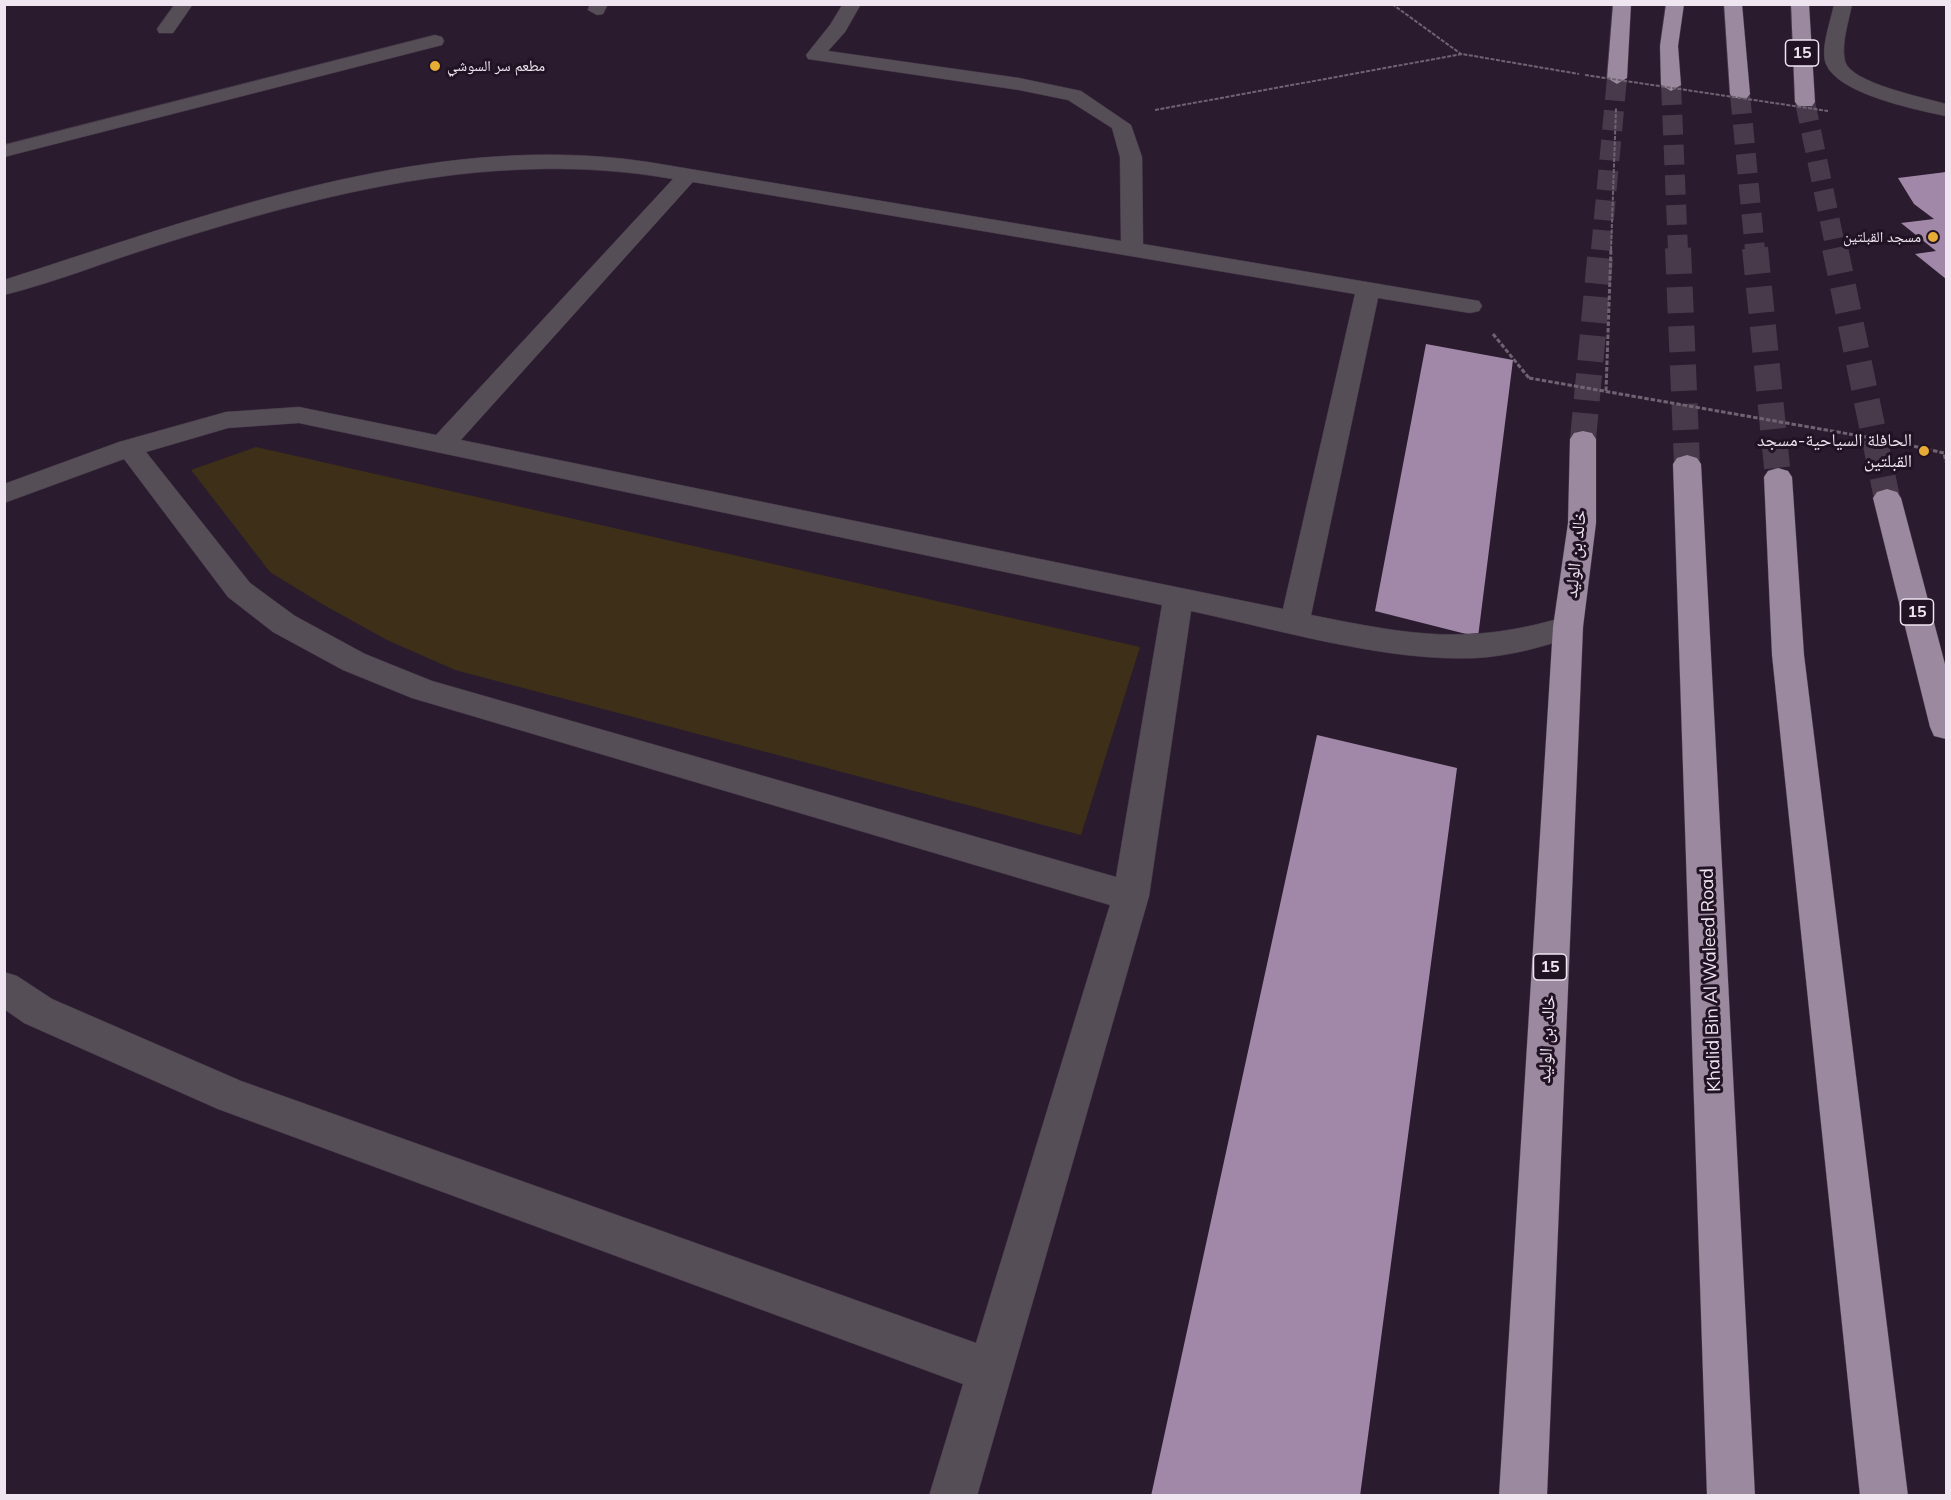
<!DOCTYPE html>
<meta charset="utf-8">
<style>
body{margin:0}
#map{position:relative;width:1951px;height:1500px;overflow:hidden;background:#2a1c2e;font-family:Mulish,sans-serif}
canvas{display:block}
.frame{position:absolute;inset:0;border:6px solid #efe5f1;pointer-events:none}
</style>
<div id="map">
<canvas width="1951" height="1500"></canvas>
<div class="frame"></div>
</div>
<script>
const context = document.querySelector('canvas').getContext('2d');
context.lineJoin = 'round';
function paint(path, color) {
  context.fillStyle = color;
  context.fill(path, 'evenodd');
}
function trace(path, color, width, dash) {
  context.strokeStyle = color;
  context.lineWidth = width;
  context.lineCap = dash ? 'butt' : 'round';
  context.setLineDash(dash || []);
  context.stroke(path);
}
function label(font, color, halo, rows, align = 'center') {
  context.font = font + ' Mulish,"Noto Naskh Arabic",sans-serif';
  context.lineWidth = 6;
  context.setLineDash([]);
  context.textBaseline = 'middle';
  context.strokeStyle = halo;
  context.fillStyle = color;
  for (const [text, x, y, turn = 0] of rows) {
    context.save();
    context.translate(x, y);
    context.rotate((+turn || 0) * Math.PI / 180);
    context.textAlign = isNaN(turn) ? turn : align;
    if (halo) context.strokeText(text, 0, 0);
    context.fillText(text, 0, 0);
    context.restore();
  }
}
paint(new Path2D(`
 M256,447L1140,647L1081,835L455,670L387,640L322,604L270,572L191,470Z`), '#3d2f18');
paint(new Path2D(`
 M1946,172V279L1915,254L1936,251L1901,223L1934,219L1914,204L1898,178Z
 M1426,344L1513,360L1478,637L1375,611Z
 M1317,735L1457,768L1360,1496H1151Z`), '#a288a8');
trace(new Path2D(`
 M1671,85L1678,250
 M1740,94L1755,250
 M1805,102L1836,250
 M1601,250L1617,78`), '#483a4b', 20, [20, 10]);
trace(new Path2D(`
 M1678,248L1687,464
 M1755,248L1778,477
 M1835,248L1887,498
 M1583,439L1601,248`), '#483a4b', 26, [26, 13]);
const street = new Path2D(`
 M175,4H193L173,33H159L157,29Z
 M590,4H608L603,14L597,15L588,10Z
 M843,4H861L845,32L828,51L1019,78L1081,91L1131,125L1142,157L1143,244L1479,301L1482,306L1479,311L1470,313L1378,298L1311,615C1411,635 1468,646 1568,616L1579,619L1583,627L1579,635C1545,646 1512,656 1476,658C1386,662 1280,630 1191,611L1149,896L977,1496H929L963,1384L218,1109L24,1023L4,1009V972L17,976L52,999L241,1081L976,1343L1110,905L412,698L343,670L273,632L228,597L124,459L4,503V484L119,442L226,412L299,407L436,435L673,179C495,148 325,193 156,246C105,262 56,282 4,295V280C207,215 432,129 648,162L1121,241L1120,157L1112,128L1068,100L1019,90L808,59L806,55L830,25ZM693,182L1355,294L1283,609L461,440ZM299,423L1162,605L1116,877L432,681L365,654L295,616L250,583L146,452L228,428Z
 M1834,4H1852C1849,21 1841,43 1845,61C1850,83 1926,98 1946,104V116C1917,110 1838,94 1826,64C1820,48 1831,21 1834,4Z
 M435,35L442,37L444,41L442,45L4,157V145Z`);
const highway = new Path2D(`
 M1613,4H1631L1627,78L1617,84L1607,78Z
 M1666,4H1684L1678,46L1681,85L1671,91L1661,85L1660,46Z
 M1724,4H1742L1750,94L1747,98H1733L1730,94Z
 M1791,4H1809L1815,102L1812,106H1798L1795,102Z
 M1583,431L1592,433L1596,439V523L1583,627L1547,1496H1499L1553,627L1568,523L1570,439L1574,433Z
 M1687,455L1697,458L1701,464L1755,1496H1707L1673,464L1677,458Z
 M1778,468L1788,471L1792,477L1804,655L1908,1496H1860L1772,655L1764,477L1768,471Z
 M1887,489L1897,492L1901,498L1946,668V739L1934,736L1930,727L1873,498L1877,492Z`);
trace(street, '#463849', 1);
trace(highway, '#463849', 1);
trace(new Path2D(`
 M1392,4L1461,54
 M1155,110L1462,54L1579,74
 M1611,250L1616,108`), '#6f6372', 2, [4, 1.5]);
trace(new Path2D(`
 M1493,334L1529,378
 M1606,391L1611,248
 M1895,442L1944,453L1946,462`), '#6f6372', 3, [4.5, 2]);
paint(street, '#554e57');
paint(highway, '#9b899f');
trace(new Path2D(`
 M1585,75L1828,111`), '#6f6372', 2, [4, 1.5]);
trace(new Path2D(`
 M1529,378L1895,442`), '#6f6372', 3, [4.5, 2]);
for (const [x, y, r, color] of [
 [435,66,6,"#e7ac36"],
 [1933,237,6,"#e7ac36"],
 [1924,451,6,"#e7ac36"]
]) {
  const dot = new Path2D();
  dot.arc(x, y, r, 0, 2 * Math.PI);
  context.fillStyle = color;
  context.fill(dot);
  trace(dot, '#211324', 2);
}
label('15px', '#efe5f1', '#211324', [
 ["مطعم سر السوشي",447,66],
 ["مسجد القبلتين",1921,237,"right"]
], 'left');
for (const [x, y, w] of [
 [1802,53,33],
 [1917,612,33],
 [1550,967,33]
]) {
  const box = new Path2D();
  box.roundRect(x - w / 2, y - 13, w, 26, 4.5);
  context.fillStyle = '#211324';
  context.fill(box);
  trace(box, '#efe5f1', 1.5);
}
label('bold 16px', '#efe5f1', null, [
 ["15",1802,53],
 ["15",1917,612],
 ["15",1550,967]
]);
label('18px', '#efe5f1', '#211324', [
 ["الحافلة السياحية-مسجد",1912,441],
 ["القبلتين",1912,462]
], 'right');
label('18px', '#efe5f1', '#211324', [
 ["خالد بن الوليد",1576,554,-84],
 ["Khalid Bin Al Waleed Road",1711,980,-92],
 ["خالد بن الوليد",1547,1039,-87]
]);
</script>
